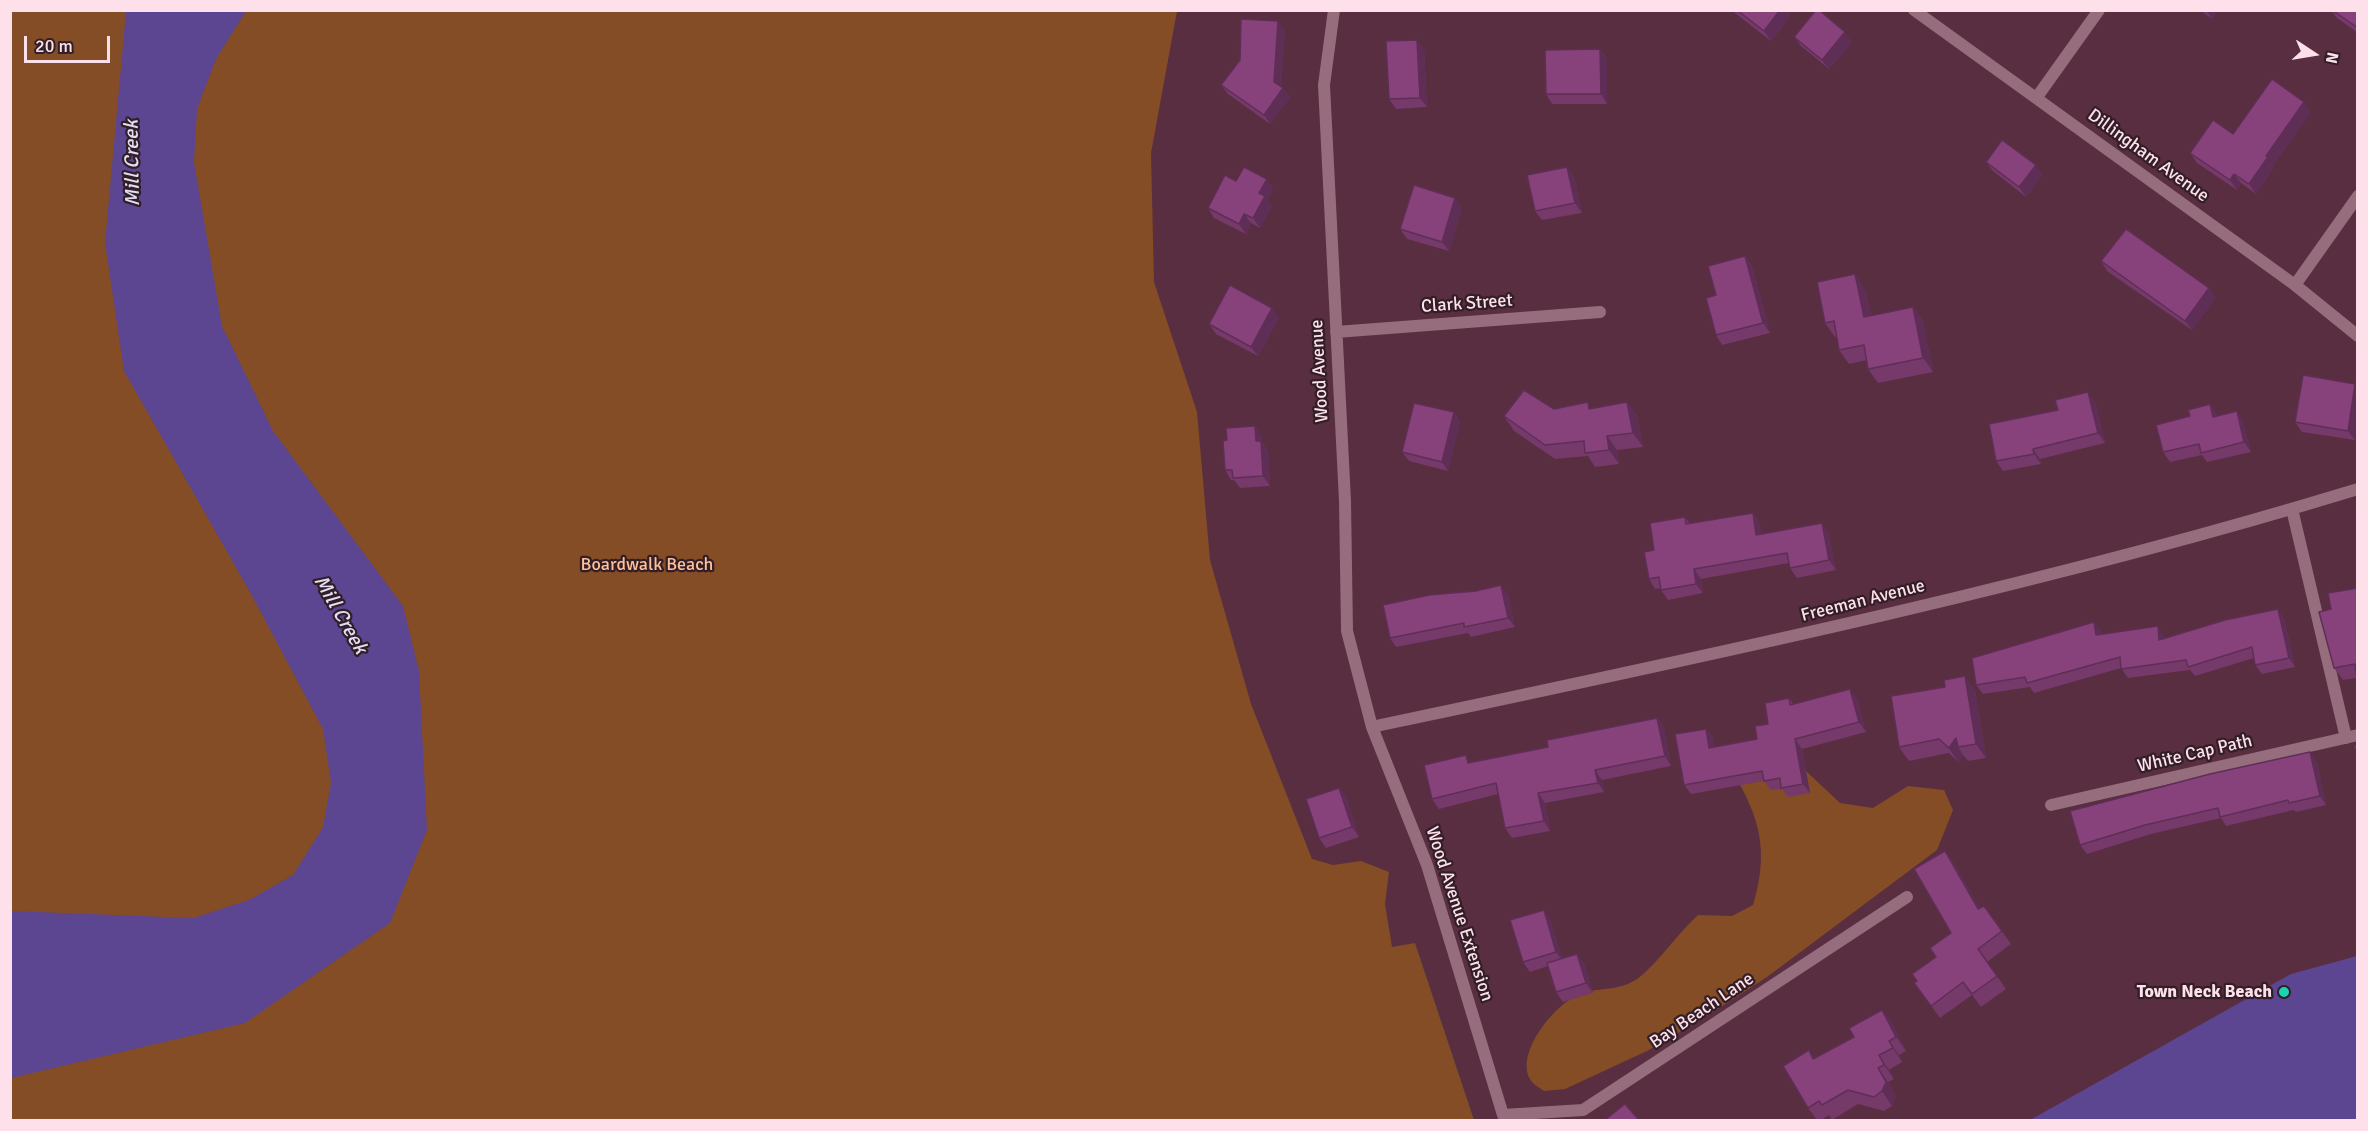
<!DOCTYPE html>
<style>
body{margin:0}
#map{position:relative;width:2368px;height:1131px;overflow:hidden;background:#592e40;font-family:Signika,sans-serif}
canvas{display:block}
.frame{position:absolute;inset:0;border:12px solid #fde0ea;pointer-events:none}
.north{position:absolute;left:2284px;top:24px;width:60px;height:60px;-webkit-text-stroke:4px #321e26;paint-order:stroke;rotate:102deg;font-size:16px;font-weight:700;line-height:24px;text-align:center;color:#fde0ea}
.north::after{content:'';display:block;margin:auto;width:21px;height:27px;background:#fde0ea;clip-path:polygon(50% 0,100% 100%,50% 72%,0 100%)}
.scale{position:absolute;left:24px;top:36px;width:86px;height:27px;box-sizing:border-box;border:3px solid #fde0ea;border-top:0;padding-left:8px;font-size:18px;line-height:21px;white-space:nowrap;color:#fde0ea;-webkit-text-stroke:4px #321e26;paint-order:stroke}
</style>
<div id="map">
<canvas width="2368" height="1131"></canvas>
<div class="frame"></div>
<div class="north">N</div>
<div class="scale">20 m</div>
</div>
<script>
const context = document.querySelector('canvas').getContext('2d');
context.lineJoin = 'round';
function paint(path, color) {
  context.fillStyle = color;
  context.fill(path, 'evenodd');
}
function trace(path, color, width, dash) {
  context.strokeStyle = color;
  context.lineWidth = width;
  context.lineCap = dash ? 'butt' : 'round';
  context.setLineDash(dash || []);
  context.stroke(path);
}
function label(font, color, halo, rows, align = 'center') {
  context.font = font + ' Signika,sans-serif';
  context.lineWidth = 4.5;
  context.setLineDash([]);
  context.textBaseline = 'middle';
  context.strokeStyle = halo;
  context.fillStyle = color;
  for (const [text, x, y, turn = 0] of rows) {
    context.save();
    context.translate(x, y);
    context.rotate((+turn || 0) * Math.PI / 180);
    context.textAlign = isNaN(turn) ? turn : align;
    if (halo) context.strokeText(text, 0, 0);
    context.fillText(text, 0, 0);
    context.restore();
  }
}
paint(new Path2D(`
 M10,11H1177L1151,153L1154,282L1197,412L1210,560L1251,704L1312,859L1333,865L1361,861L1389,872L1385,904L1392,947L1415,943L1474,1120H11Z
 M1754,749L1806,771L1840,803L1873,808L1908,786L1944,790L1953,810L1937,850L1767,977L1699,1021L1647,1051L1565,1089L1544,1091C1540,1088 1532,1084 1530,1079C1515,1052 1556,1003 1580,994C1601,986 1620,993 1641,976C1660,960 1678,933 1698,915L1732,916L1753,905C1767,858 1763,826 1739,783Z`), '#844d25');
paint(new Path2D(`
 M126,11H246L216,59L197,109L194,162L222,326L273,431L403,606L419,671L427,830L390,923L245,1023L11,1078V911L193,918L249,900L293,875L323,827L331,783L323,729L250,592L124,371L105,243Z
 M2357,956V1120H2030L2291,974Z`), '#5c4591');
trace(new Path2D(`
 M1334,10L1324,85L1345,501L1347,631L1372,727L1427,865L1503,1115L1583,1110L1907,897
 M1914,10L2295,285L2358,336
 M2037,97L2099,10
 M2295,285L2358,196
 M1336,332L1600,312
 M2292,509L2346,738
 M1372,727C1702,657 2034,588 2358,489
 M2051,805L2358,735`), '#956d7c', 12);
paint(new Path2D(`
 M1731,10H1787L1790,16L1771,41Z
 M2200,10H2218L2212,19Z
 M2331,10H2358V33L2337,18Z
 M1285,30L1281,86L1290,97L1270,124L1228,94L1221,85Z
 M1794,37L1852,42L1829,69L1801,46Z
 M1424,49L1427,107L1396,109L1389,99Z
 M1600,49L1607,59V104H1552L1546,94Z
 M2311,112L2273,165L2274,167L2256,194L2241,183L2237,190L2197,163L2190,153L2233,134Z
 M1986,162L2042,175L2026,197L1993,171Z
 M1567,167L1574,177L1582,213L1542,220L1535,211Z
 M1236,181L1273,188L1267,200L1272,206L1260,228L1251,223L1246,234L1214,218L1208,208Z
 M1462,207L1449,251L1407,239L1400,229Z
 M1745,256L1752,266L1770,333L1722,345L1716,335V295Z
 M2101,261L2209,288L2215,298L2192,330L2107,271Z
 M1865,289L1871,316L1913,307L1923,321L1933,372L1878,383L1868,369L1867,360L1849,364L1839,350L1837,337H1835L1825,323Z
 M1279,318L1258,356L1216,334L1209,324Z
 M2355,384L2358,387V422L2355,440L2302,432L2295,422Z
 M1627,402L1637,416L1643,447L1617,450L1619,464L1595,467L1588,456L1555,459L1514,431L1504,416L1554,409L1592,408Z
 M2095,402L2105,443L2040,459L2041,464L2003,471L1996,461L2058,410Z
 M2210,404L2217,416L2243,421L2251,452L2207,462L2202,455L2170,462L2163,452L2190,416Z
 M1454,412L1460,422L1448,471L1409,461L1402,452Z
 M1262,436V443L1268,451L1270,486L1240,488L1234,480H1231L1225,470L1227,440Z
 M1753,513L1760,523L1761,534L1828,532L1836,570L1797,578L1790,568L1789,563L1701,579L1703,593L1668,600L1661,590V588L1655,589L1649,579L1654,550L1685,517L1690,524Z
 M2358,588L2357,678L2343,680L2334,668L2331,609Z
 M1508,594L1515,627L1471,637L1468,633L1396,647L1390,638Z
 M2284,618L2295,667L2262,674L2255,665L2254,658L2195,676L2190,670L2128,678L2121,668L2034,693L2030,687L1983,694L1976,685L2094,622L2101,631V634L2164,636V638Z
 M1975,690L1986,758L1968,761L1963,755L1958,762L1949,753L1909,761L1899,747Z
 M1789,698L1793,704L1857,698L1866,732L1802,749L1810,793L1788,797L1782,789L1771,790L1764,781L1691,794L1684,785L1706,729L1713,738L1714,747L1757,739Z
 M1657,718L1664,728L1671,766L1602,780L1604,792L1545,803L1550,831L1512,838L1505,828L1498,794L1439,809L1432,799L1471,762L1548,747Z
 M2317,762L2326,805L2296,812L2294,810L2226,826L2221,818L2151,834L2087,854L2080,845Z
 M1339,788L1346,797L1359,837L1326,848L1319,838Z
 M1945,851L1954,864L1980,909L1984,906L2011,944L1987,962L2006,989L1981,1007L1972,995L1940,1018L1914,983L1917,981L1936,957L1951,933Z
 M1544,910L1550,920L1562,958L1584,963L1593,993L1563,1002L1556,992L1548,966L1530,972L1523,962Z
 M1882,1010L1892,1024L1906,1051L1899,1055L1902,1062L1889,1070L1894,1079L1888,1082L1896,1097L1892,1106L1884,1111L1858,1104L1832,1120L1829,1115L1821,1120H1817L1808,1108L1814,1058L1854,1037Z`), '#75396a');
paint(new Path2D(`
 M1780,10H1787L1790,16L1771,41L1764,31Z
 M2206,10H2218L2212,19Z
 M1278,21L1285,30L1281,91L1283,88L1290,97L1270,124L1264,115L1274,82Z
 M1845,32L1852,42L1829,69L1822,60Z
 M1417,40L1424,49L1427,107L1420,98Z
 M1600,49L1607,59V104L1601,94Z
 M2304,102L2311,112L2273,165L2274,167L2256,194L2249,184L2266,156Z
 M2036,165L2042,175L2026,197L2019,187Z
 M1567,167L1574,177L1582,213L1575,203Z
 M2234,174L2241,183L2237,190L2230,180Z
 M1267,179L1273,188L1267,200L1272,206L1260,228L1253,218L1259,193Z
 M1455,198L1462,207L1449,251L1442,242Z
 M1244,214L1251,223L1246,234L1239,224Z
 M1745,256L1752,266L1770,333L1763,323Z
 M1855,274L1865,289L1874,331L1864,317Z
 M2209,288L2215,298L2192,330L2185,321Z
 M1913,307L1923,321L1933,372L1923,358Z
 M1272,308L1279,318L1258,356L1251,347Z
 M2355,384L2358,387V422L2355,440L2348,431Z
 M2088,392L2095,402L2105,443L2098,433Z
 M1627,402L1637,416L1643,447L1633,433Z
 M2210,404L2217,414L2220,426L2213,417Z
 M2237,411L2243,421L2251,452L2244,442Z
 M1454,412L1460,422L1448,471L1442,462Z
 M1255,426L1262,436V443L1268,451L1270,486L1263,476L1256,441Z
 M1607,436L1617,450L1619,464L1609,450Z
 M2033,449L2040,459L2041,464L2034,454Z
 M1753,513L1760,523L1763,545L1756,535Z
 M1822,523L1828,532L1836,570L1829,560Z
 M1694,569L1701,579L1703,593L1696,584Z
 M1501,585L1508,594L1515,627L1508,618Z
 M2278,609L2284,618L2295,667L2289,658Z
 M2094,622L2101,631L2103,644L2096,635Z
 M2158,626L2164,636L2166,649L2159,640Z
 M1965,676L1975,690L1986,758L1976,744Z
 M1850,689L1857,698L1866,732L1859,722Z
 M1657,718L1664,728L1671,766L1665,756Z
 M1706,729L1713,738L1716,757L1709,748Z
 M1956,738L1958,747L1963,755L1958,762L1949,748Z
 M1795,739L1802,749L1810,793L1803,784Z
 M2310,752L2317,762L2326,805L2320,796Z
 M1595,770L1602,780L1604,792L1598,783Z
 M1339,788L1346,797L1359,837L1352,827Z
 M1538,793L1545,803L1550,831L1544,821Z
 M1945,851L1954,864L1988,922L1978,909Z
 M1544,910L1550,920L1563,961L1556,952Z
 M1577,954L1584,963L1593,993L1586,983Z
 M1882,1010L1892,1024L1906,1051L1896,1037Z
 M1889,1041L1899,1055L1902,1062L1893,1048Z
 M1879,1055L1889,1070L1894,1079L1884,1065Z
 M1878,1068L1888,1082L1896,1097L1892,1106L1882,1091Z`), '#5f2e56');
const building = new Path2D(`
 M1737,10H1780L1764,31Z
 M1816,10H1819L1845,32L1822,60L1794,37Z
 M2332,10H2358V28Z
 M1241,19L1278,21L1274,82L1283,88L1264,115L1221,85L1240,60Z
 M1417,40L1420,98L1389,99L1386,41Z
 M1600,49L1601,94H1546L1545,50Z
 M2272,79L2304,102L2266,156L2268,157L2249,184L2234,174L2230,180L2190,153L2213,120L2233,134Z
 M2002,140L2036,165L2019,187L1986,162Z
 M1244,167L1267,179L1259,193L1265,196L1253,218L1244,214L1239,224L1208,208L1225,175L1236,181Z
 M1567,167L1575,203L1535,211L1527,175Z
 M1414,185L1455,198L1442,242L1400,229Z
 M2126,229L2209,288L2185,321L2101,261Z
 M1745,256L1763,323L1716,335L1706,298L1716,295L1708,266Z
 M1855,274L1864,317L1913,307L1923,358L1868,369L1864,345L1839,350L1834,321L1825,323L1817,282Z
 M1230,285L1272,308L1251,347L1209,324Z
 M2303,375L2355,384L2348,431L2295,422Z
 M1524,390L1554,409L1588,402L1589,409L1627,402L1633,433L1607,436L1609,450L1585,453L1584,441L1545,445L1504,416Z
 M2088,392L2098,433L2033,449L2034,454L1996,461L1989,424L2058,410L2055,400Z
 M1414,403L1454,412L1442,462L1402,452Z
 M2210,404L2213,417L2237,411L2244,442L2201,453L2199,444L2163,452L2156,425L2190,416L2188,410Z
 M1255,426L1256,441H1261L1263,476L1233,478L1232,470H1225L1223,441L1227,440L1226,428Z
 M1753,513L1756,535L1822,523L1829,560L1790,568L1787,553L1694,569L1696,584L1661,590L1659,577L1649,579L1644,552L1654,550L1650,523L1685,517L1686,524Z
 M1501,585L1508,618L1464,627V623L1390,638L1383,605L1429,595L1476,591Z
 M2358,588V679H2357L2355,664L2334,668L2319,612L2331,609L2328,593Z
 M2278,609L2289,658L2255,665L2252,647L2188,667L2186,660L2121,669L2120,657L2027,683L2025,677L1976,685L1972,658L2094,622L2096,635L2158,626L2159,640L2225,620Z
 M1965,676L1976,744L1958,747L1956,738L1949,748L1939,739L1899,747L1891,696L1945,687L1944,680Z
 M1850,689L1859,722L1795,739L1803,784L1781,788L1780,778L1764,781L1762,771L1684,785L1675,734L1706,729L1709,748L1757,739L1755,726L1768,724L1765,703L1789,698L1790,705Z
 M1657,718L1665,756L1595,770L1598,783L1538,793L1544,821L1505,828L1496,783L1432,799L1424,765L1466,755L1468,763L1548,747L1547,740Z
 M2358,745V755L2354,746Z
 M2310,752L2320,796L2289,803L2288,800L2220,817L2218,808L2145,825L2080,845L2070,811L2210,774Z
 M1339,788L1352,827L1319,838L1306,799Z
 M1945,851L1978,909L1984,906L2002,931L1978,949L1997,976L1972,994L1963,982L1931,1006L1914,983L1917,981L1912,974L1936,957L1930,948L1951,933L1914,869Z
 M1544,910L1556,952L1523,962L1510,920Z
 M1577,954L1586,983L1556,992L1547,963Z
 M1882,1010L1896,1037L1889,1041L1893,1048L1879,1055L1884,1065L1878,1068L1886,1082L1882,1091L1874,1097L1848,1090L1822,1105L1819,1101L1808,1108L1783,1066L1809,1050L1813,1059L1854,1037L1849,1028Z
 M1625,1104L1639,1120H1605Z`);
paint(building, '#88427b');
trace(building, '#5f2e56', 1.5);
for (const [x, y, r, color] of [
 [2284,992,6,"#1bd5b2"]
]) {
  const dot = new Path2D();
  dot.arc(x, y, r, 0, 2 * Math.PI);
  context.fillStyle = color;
  context.fill(dot);
  trace(dot, '#321e26', 2);
}
label('18px', '#fde0ea', '#321e26', [
 ["Dillingham Avenue",2148,156,36],
 ["Clark Street",1467,304,-4],
 ["Wood Avenue",1320,371,-93],
 ["Freeman Avenue",1863,601,-14],
 ["White Cap Path",2195,754,-13],
 ["Wood Avenue Extension",1459,914,72],
 ["Bay Beach Lane",1702,1011,-34]
]);
label('18px', '#fec096', '#321e26', [
 ["Boardwalk Beach",647,565]
]);
label('bold 18px', '#fde0ea', '#321e26', [
 ["Town Neck Beach",2272,992]
], 'right');
label('italic 20px', '#e2def4', '#321e26', [
 ["Mill Creek",133,163,-91],
 ["Mill Creek",340,615,60]
]);
</script>
